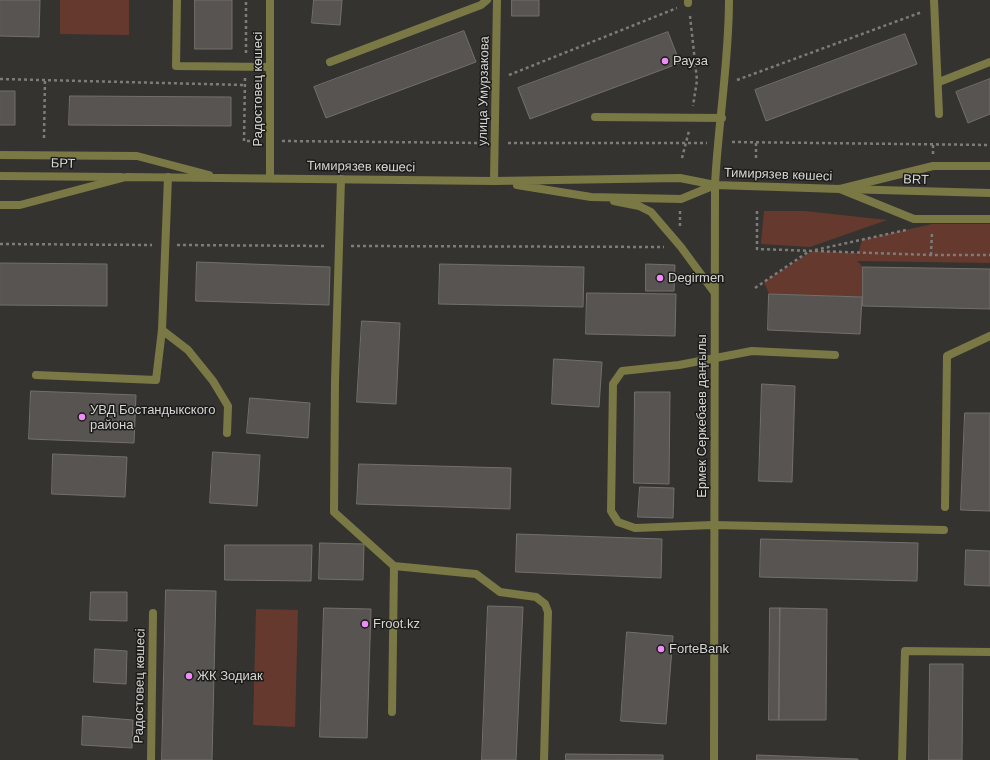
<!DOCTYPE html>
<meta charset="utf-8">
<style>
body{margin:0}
canvas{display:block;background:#343330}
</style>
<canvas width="990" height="760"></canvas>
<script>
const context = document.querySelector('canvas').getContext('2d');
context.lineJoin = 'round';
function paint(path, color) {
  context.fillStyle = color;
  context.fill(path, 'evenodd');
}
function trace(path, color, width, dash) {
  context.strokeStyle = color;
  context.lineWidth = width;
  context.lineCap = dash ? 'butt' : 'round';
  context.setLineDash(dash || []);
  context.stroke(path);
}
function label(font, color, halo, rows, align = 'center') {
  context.font = font + ' Helvetica,sans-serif';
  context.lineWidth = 3;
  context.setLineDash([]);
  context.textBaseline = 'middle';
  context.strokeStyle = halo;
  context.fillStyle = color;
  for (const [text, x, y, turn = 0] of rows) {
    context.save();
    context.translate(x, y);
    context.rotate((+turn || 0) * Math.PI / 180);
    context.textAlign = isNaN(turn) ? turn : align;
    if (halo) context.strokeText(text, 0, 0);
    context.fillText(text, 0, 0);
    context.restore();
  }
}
paint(new Path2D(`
 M60,0H129V35L60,34Z
 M764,211H805L887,220L810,247L761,244Z
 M932,224H990V263L857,261L863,267L862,297L769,294L764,282L812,251L857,253V257L862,240Z
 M256,609L298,610L295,727L253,725Z`), '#65392d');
const building = new Path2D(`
 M0,0H40L39,37L0,36Z
 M195,0H232V49H195Z
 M314,0H342L340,25L312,23Z
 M512,0H539V16H512Z
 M464,31L476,62L326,118L314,87Z
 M668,32L680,63L530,119L518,88Z
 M905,34L917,64L766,121L755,90Z
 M990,79V114L968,123L956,92Z
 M0,91H15V125H0Z
 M70,96L231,97V126L69,125Z
 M197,262L330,267L329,305L196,301Z
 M0,263L107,264V306L0,305Z
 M440,264L584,267L583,307L439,304Z
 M646,264L675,265L674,291H646Z
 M863,267L990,269V309L863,306Z
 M587,293L676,294L675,336L586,334Z
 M769,294L862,297L860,334L768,330Z
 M362,321L400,323L396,404L357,402Z
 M554,359L602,362L599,407L552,404Z
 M762,384L795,386L792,482L759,481Z
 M31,391L136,395L134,443L29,439Z
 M635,392H670L669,484L634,483Z
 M250,398L310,403L308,438L247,433Z
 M965,413H990V511L961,510Z
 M213,452L260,455L257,506L210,503Z
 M53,454L127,457L125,497L52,494Z
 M359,464L511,468L510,509L357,504Z
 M640,487L674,488L673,518L638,517Z
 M517,534L662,539L661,578L516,572Z
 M761,539L918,543L917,581L760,577Z
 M320,543L364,544L363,580L319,579Z
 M225,545H312L311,581L225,580Z
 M966,550L990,551V586L965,585Z
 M166,590L216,591L212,760H162Z
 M91,592H127V621L90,620Z
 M488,606L523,607L516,760H482Z
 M324,608L371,609L367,738L320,737Z
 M770,608H780L779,720H769Z
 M780,608L827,609L826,720H779Z
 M627,632L673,636L666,724L621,721Z
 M95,649L127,651L126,684L94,682Z
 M930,664H963L962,760H929Z
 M83,716L133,720L132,748L82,745Z
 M566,754L663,755V760H566Z
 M757,755L858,759V760H757Z`);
paint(building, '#575451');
trace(building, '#726f6c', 1);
trace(new Path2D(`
 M690,16L697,80L693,106
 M246,53V0
 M509,75L677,8
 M245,78L244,141H257
 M0,79L245,85
 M737,80L922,12
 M44,138L45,80
 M282,141L483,143
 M732,142L990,145
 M508,143H707
 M933,154V145
 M682,158L689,131
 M756,158V142
 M757,211V249L931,255H990
 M680,226V211
 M0,244L152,245
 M177,245L326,246
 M351,246L664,247
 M815,250L906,230
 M931,255L932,232
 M755,288L808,252`), '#7e7c7a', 2.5, [3, 3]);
trace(new Path2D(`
 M177,0L176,66L270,67
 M688,0V3
 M934,0L939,114
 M330,62L481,5L487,0
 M939,82L990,62
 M595,117L722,118
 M0,176L121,177
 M341,179L335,381L334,512L394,566L476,574L500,592L536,597L545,604L548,612L544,760
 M715,185C718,124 729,62 729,0
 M843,189L990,193
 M162,330L188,350L213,381L228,406L227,433
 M835,355L752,351L679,365L622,371L613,384L611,511L618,522L635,528L713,525L944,530
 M36,375L156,380L162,330L168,177
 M945,507L947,356L990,336
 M392,712L394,566
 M902,760L905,651L990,652`), '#7a7844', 8);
trace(new Path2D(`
 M494,181L497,0
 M151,760L153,613`), '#7a7844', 8);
trace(new Path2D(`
 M0,155L137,156L209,175
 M270,178V0
 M517,185L591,197L681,199L715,185
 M840,189L914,219H990
 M614,201L639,206L651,212L681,247L714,292
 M0,205H20L126,177L494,181L680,178L715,185L840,189L933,166H990
 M714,760L715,185`), '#7a7844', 8);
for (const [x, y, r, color] of [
 [665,61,4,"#ee8cf8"],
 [660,278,4,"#ee8cf8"],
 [82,417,4,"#ee8cf8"],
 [365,624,4,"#ee8cf8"],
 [661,649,4,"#ee8cf8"],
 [189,676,4,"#ee8cf8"]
]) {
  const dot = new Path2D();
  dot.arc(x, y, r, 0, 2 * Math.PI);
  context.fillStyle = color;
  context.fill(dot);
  trace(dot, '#1b1b19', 1.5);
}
label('13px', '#d7d5d3', '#1b1b19', [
 ["Рауза",673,61],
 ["Degirmen",668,278],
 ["УВД Бостандыкского",90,410],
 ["района",90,425],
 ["Froot.kz",373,624],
 ["ForteBank",669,649],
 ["ЖК Зодиак",197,676]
], 'left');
label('13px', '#d7d5d3', '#1b1b19', [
 ["Радостовец көшесі",258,89,-90],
 ["улица Умурзакова",484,91,-89],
 ["БРТ",63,164,1],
 ["Тимирязев көшесі",361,167,1],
 ["Тимирязев көшесі",778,175,2],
 ["BRT",916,180,2],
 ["Ермек Серкебаев даңғылы",702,416,-90],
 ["Радостовец көшесі",140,686,-89]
]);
</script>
